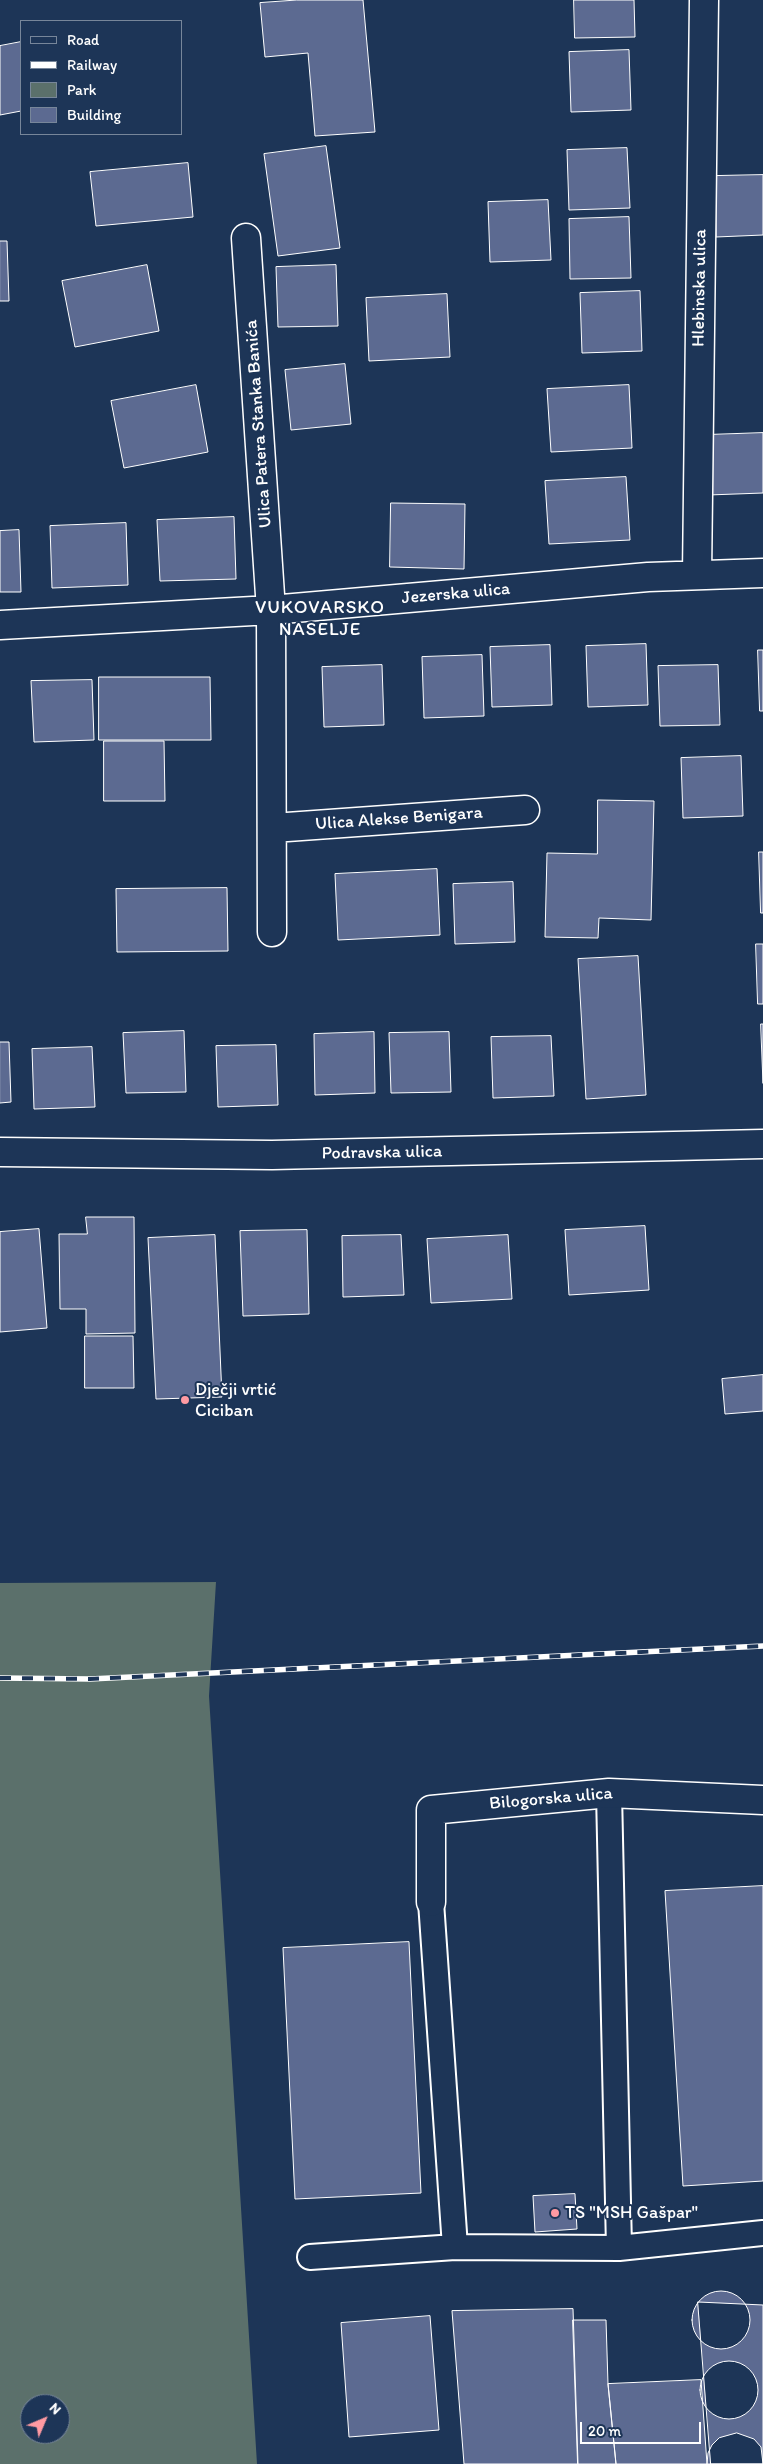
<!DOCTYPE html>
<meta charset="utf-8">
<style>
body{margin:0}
#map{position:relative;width:763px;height:2464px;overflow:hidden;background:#1d3557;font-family:Itim,sans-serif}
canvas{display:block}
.legend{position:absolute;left:20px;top:20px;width:162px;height:115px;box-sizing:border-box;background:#1d3557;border:1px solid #77869a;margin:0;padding:6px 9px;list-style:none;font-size:15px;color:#fff}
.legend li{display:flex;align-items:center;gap:10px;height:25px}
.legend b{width:25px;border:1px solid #77869a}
.north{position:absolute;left:20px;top:2394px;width:50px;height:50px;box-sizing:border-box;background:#1d3557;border:1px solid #77869a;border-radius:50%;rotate:45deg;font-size:14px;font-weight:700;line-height:20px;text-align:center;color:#fff}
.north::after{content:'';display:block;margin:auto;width:18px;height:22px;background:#ff9aa2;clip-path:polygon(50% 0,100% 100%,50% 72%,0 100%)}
.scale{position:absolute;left:580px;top:2422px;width:121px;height:22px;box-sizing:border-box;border:2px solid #fff;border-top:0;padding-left:6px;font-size:15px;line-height:18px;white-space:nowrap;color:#fff;-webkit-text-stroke:4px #1d3557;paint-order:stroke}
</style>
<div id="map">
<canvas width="763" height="2464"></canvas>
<ul class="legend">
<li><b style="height:6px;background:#1d3557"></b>Road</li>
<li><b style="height:6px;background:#fff"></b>Railway</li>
<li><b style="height:14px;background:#5b706b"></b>Park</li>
<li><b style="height:14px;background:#5c6a91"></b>Building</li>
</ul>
<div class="north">N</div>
<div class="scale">20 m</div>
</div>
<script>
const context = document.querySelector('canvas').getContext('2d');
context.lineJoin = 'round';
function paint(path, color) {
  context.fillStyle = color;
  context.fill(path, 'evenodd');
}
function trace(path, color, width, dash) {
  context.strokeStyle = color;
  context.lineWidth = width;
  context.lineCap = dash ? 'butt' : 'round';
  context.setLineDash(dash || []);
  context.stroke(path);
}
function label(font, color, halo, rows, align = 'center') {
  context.font = font + ' Itim,sans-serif';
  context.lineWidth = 4;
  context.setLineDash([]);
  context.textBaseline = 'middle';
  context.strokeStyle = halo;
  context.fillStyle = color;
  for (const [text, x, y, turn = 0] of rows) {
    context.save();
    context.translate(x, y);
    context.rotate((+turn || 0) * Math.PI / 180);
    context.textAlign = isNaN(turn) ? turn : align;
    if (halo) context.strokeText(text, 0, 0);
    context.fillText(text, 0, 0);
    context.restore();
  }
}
paint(new Path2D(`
 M216,1582L209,1696L257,2464H0V1583ZM30,2404H60V2434H30Z`), '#5b706b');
const building = new Path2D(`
 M297,0H363L375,132L315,136L308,53L265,57L260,3Z
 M574,0H634L635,37L575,38Z
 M21,42V111L0,115V46Z
 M629,50L631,110L571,112L569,52Z
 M326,146L340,248L278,256L264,154Z
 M627,148L630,208L569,210L567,150Z
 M188,163L193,217L96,226L90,172Z
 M763,175V235L716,237L715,176Z
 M548,200L551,260L490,262L488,202Z
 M629,217L631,278L570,279L569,219Z
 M0,241H7L9,301H0Z
 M147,265L159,331L75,347L62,281Z
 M336,265L338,326L278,327L276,267Z
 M640,291L642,351L582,353L580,293Z
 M447,294L450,357L369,361L366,298Z
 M345,364L351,424L291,430L285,370Z
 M196,385L208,452L124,468L111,401Z
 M629,385L632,448L551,452L547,389Z
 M763,433V493L708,495L706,435Z
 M626,477L630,540L549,544L545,481Z
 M391,503L465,504L464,569L390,567Z
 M234,517L236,579L160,581L157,520Z
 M126,523L128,585L52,588L50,526Z
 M19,530L21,592H0V531Z
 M646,644L648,705L588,707L586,646Z
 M550,645L552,705L492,707L490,647Z
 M758,650H763V711H760Z
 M482,655L484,716L424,718L422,657Z
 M382,665L384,725L324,727L322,667Z
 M718,665L720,725L660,726L658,666Z
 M99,677H210L211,740H99Z
 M92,680L94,740L34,742L31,681Z
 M104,741H164L165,801H104Z
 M741,756L743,816L683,818L681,758Z
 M598,800L654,801L651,920L599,918L598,938L545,937L547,853L597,854Z
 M759,852H763V913H761Z
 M437,869L440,935L338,940L335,874Z
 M513,882L515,942L455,944L453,884Z
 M227,888L228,951L117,952L116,889Z
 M756,944H763V1004H758Z
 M638,956L646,1095L586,1099L578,959Z
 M761,1024H763V1083Z
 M184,1031L186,1092L126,1093L123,1033Z
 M374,1032L375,1093L315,1095L314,1034Z
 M449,1032L451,1092L391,1093L389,1033Z
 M551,1036L554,1096L493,1098L491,1037Z
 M0,1042H9L11,1102L0,1103Z
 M276,1045L278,1105L218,1107L216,1046Z
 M92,1047L95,1107L34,1109L32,1049Z
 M86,1217H134L135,1333L86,1334V1309H60L59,1234H87Z
 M645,1226L649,1290L569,1295L565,1230Z
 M39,1229L47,1328L0,1332V1232Z
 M307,1230L309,1314L243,1316L240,1231Z
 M215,1235L222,1397L156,1399L148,1238Z
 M401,1235L404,1295L343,1297L342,1236Z
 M508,1235L512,1299L431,1303L427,1239Z
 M85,1336H133L134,1388H85Z
 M763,1375V1411L725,1414L722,1379Z
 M763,1886V2181L683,2186L665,1891Z
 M409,1942L421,2193L295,2199L283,1948Z
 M575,2194L577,2229L535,2232L533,2196Z
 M692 2320a29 29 0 1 1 58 0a29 29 0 1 1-58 0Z
 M698,2302L763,2305V2464H711Z
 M573,2309L578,2464H464L452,2311Z
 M430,2316L439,2430L349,2437L341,2323Z
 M573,2320H606L608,2384L616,2464H578Z
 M700 2390a29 29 0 1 1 58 0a29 29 0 1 1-58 0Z
 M701,2380L707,2464H616L608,2384Z
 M737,2433L754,2439L761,2447L763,2464H707L708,2453L712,2445L719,2438Z`);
paint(building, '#5c6a91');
trace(building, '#fff', 1);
const service = new Path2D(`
 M609,1793L619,2248L763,2233
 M431,1902L455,2247L619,2248
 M310,2257L455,2247`);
const minor = new Path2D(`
 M246,238L271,610L272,932
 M697,575L704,0
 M0,625L271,610L648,577L763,573
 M273,828L525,810
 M0,1152L272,1155L763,1144
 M431,1902V1810L609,1793L763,1800`);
trace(service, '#fff', 28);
trace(minor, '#fff', 31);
trace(service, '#1d3557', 24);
trace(minor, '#1d3557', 28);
const rail = new Path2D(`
 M0,1678L90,1679L763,1646`);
trace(rail, '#fff', 5.5);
trace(rail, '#1d3557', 4, [11]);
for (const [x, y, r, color] of [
 [185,1400,5,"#ff9aa2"],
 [555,2213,5,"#ff9aa2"]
]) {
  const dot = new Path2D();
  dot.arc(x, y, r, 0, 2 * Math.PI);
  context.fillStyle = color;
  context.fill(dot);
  trace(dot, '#1d3557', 2);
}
label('18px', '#fff', '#1d3557', [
 ["Hlebinska ulica",700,288,-89],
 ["Ulica Patera Stanka Banića",259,424,-94],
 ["Jezerska ulica",456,594,-5],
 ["Ulica Alekse Benigara",399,819,-4],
 ["Podravska ulica",382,1153,-1],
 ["Bilogorska ulica",551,1799,-5]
]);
label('18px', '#fff', '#1d3557', [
 ["Dječji vrtić",195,1390],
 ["Ciciban",195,1411],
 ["TS \"MSH Gašpar\"",565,2213]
], 'left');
context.letterSpacing = '1px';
label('19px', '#fff', '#1d3557', [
 ["VUKOVARSKO",320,608],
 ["NASELJE",320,630]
]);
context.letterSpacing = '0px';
</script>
